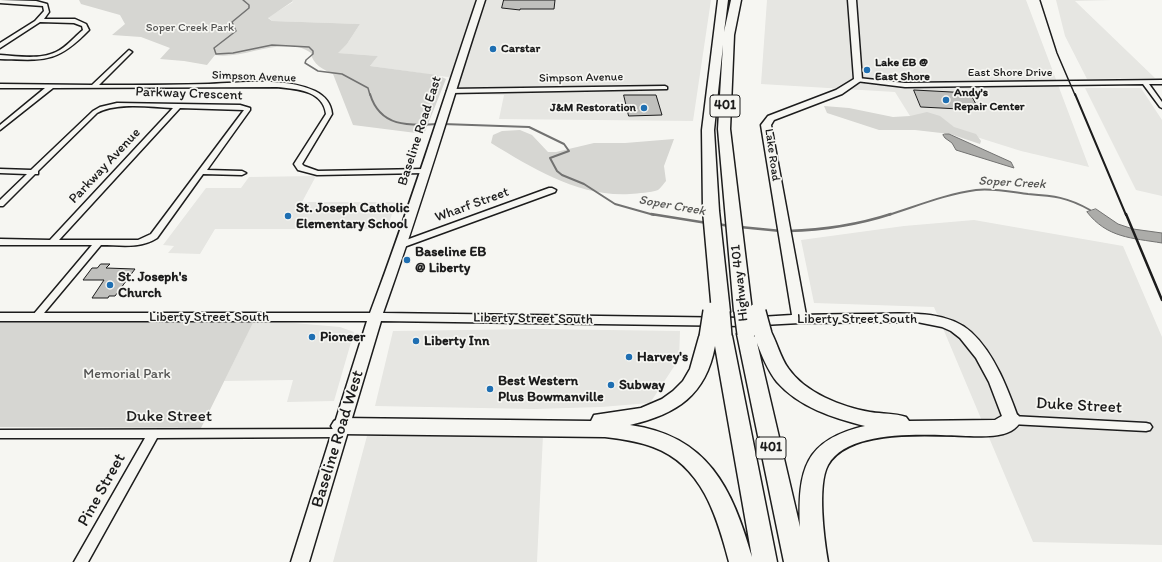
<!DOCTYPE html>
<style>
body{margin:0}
canvas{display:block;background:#f6f6f2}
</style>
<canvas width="1162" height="562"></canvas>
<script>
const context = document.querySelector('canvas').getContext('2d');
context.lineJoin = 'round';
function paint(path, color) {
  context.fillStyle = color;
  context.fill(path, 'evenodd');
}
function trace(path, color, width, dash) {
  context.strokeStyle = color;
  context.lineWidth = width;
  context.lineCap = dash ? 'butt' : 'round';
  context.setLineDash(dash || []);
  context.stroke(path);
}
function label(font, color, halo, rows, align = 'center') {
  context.font = font + ' Itim,sans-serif';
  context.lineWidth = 3.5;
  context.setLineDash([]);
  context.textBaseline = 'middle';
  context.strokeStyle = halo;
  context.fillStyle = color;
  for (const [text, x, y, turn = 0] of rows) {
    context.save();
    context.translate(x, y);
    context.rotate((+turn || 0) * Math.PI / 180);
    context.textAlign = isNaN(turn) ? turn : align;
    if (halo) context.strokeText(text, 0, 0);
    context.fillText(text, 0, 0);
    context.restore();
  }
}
paint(new Path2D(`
 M292,0H711L693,121L499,119L504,95L452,94L462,79L370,66L378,56L337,53L347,44L360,24L272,21L268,17L293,2Z
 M767,0H1026L1089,167L1021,151L910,116L895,92L761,84Z
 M1056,0H1113L1075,1L1155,78L1087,79L1065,36Z
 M1085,88H1141L1162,120V196L1136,190Z
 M316,176L302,202H396L387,229H215L200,254L168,253L174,246L163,245L206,188H241L249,177Z
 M974,220L1123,246L1162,337V545L1033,542L934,307L814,303L801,240L904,226Z
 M254,321H271L340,327L354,332L334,401L287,402L293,380L224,381Z
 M537,329L680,331L679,359L650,403L601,407L534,409L375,406L393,331Z
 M543,435L537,562H333L367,436Z`), '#e6e6e2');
paint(new Path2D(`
 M79,0H292L293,1L268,18L272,21L360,24L347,44L338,53L378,56L370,66L437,75L446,79L424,134L353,125L333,74C324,70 312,64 311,53C286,34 244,60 215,55L207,65L184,61L160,59L170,48L141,37L112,35L125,24L120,15L81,4Z
 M824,106L849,108L893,117L910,116L927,112L940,116L954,127L976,134L981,141L980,144L950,134L915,130H879L827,113Z
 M520,130L532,135L548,152H556L594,143H625L674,139L664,166L666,181C664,183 661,188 658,190C650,193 639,193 630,194C578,197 534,169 491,143L493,135L502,131Z
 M0,320H29L254,321L201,428L0,427Z`), '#d6d6d2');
const water = new Path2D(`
 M945,134H949L1011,162L1014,168L956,150L952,143L945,138L943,135Z
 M1096,209L1118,224L1133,229L1162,233V243C1132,238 1107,238 1087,212Z`);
paint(water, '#acaca9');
trace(water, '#727271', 1);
trace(new Path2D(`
 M243,0L249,5V8L232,22L236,31L214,48L216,54L233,53L272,45L309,47L313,51V54L306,60L305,63L318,71L342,74L368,88L370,95`), '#727271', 1.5);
trace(new Path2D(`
 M370,94C380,127 408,126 438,124
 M443,124L529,127L564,144L569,151L550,158L557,171L562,175L584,184L615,204L654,215
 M888,215C917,206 946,194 976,190C993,188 1012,192 1028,194C1054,196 1067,197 1090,210`), '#727271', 2);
trace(new Path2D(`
 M651,214L707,223
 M718,224L729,226
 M740,227L781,231
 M788,231C823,230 857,225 891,214`), '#727271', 2.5);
const building = new Path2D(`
 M504,0H555L554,9H520V10L502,8Z
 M914,90L970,93L979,110L921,107Z
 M624,95H656L662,115L629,116Z
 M101,264H110L106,268L135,269L115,296H109L108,298H92L104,280H83L92,268H97Z`);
paint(building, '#c0c0bd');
trace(building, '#1c1c1c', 1);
const street = new Path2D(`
 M0,0L36,1L47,4L49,12L44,19H75L86,24L89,30C56,64 44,60 0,59V55C17,56 40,60 56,52C67,47 74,37 83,30L82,26L74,23L40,22L0,48V43L35,21L44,11L43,6L0,3Z
 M129,50L132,52L99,85C135,85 172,85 209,84C241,83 285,77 315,91C325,96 331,103 332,114L302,164L304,166L318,171L424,169L428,171L424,173L317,175L298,170L294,164L326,114C323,90 296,89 277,87L53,88L0,130V125L45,88H0V84L92,85Z
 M858,78L905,83L1162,80V84H1149L1162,102V108L1160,107L1143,84L905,87L856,81L855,80Z
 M665,86L667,87V89L450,93L447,91L450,89Z
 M117,103L240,105L250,108V110L207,170L242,171L246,173L242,175L203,174L157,238C140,249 120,245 101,245L39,319H33L31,317L33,315L92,245H0V239L50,240L173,108C150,107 117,102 97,113L38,171V174H35L3,206H0V200L27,174L0,173V169L31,170L93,111L100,107ZM180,108L244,110L151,234L138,240H59Z
 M549,188H552L556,190L555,192L404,247L401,248L397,245L398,243Z
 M1011,416L1146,423L1150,424L1152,427L1150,430L1146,431L1011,424L1007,423L1006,420L1007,417Z
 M338,429L342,430L344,433L342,436L338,437L157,438L88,562H74L145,438H0V430Z`);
const secondary = new Path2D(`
 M477,0H485C451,104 420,210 383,313L744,318L792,315L761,125L768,116L836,90L854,79L848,0H856L862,80L842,94L774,120L771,125L806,315C828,314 849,314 870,314C903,314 945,309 971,332C995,354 1008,390 1019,420L1017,424L1011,426L1005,424L989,382L976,358L960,338L951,331L942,327L917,322L800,323L744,326L381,321L309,562H291L367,321H0V313H370C409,210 442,104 477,0Z`);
const highway = new Path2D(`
 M718,0H728L724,32L731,0H741L734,35L730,129L752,311L749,315L743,316L737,315L734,311L718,129L723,45L714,130L719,211L730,312L727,316L721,317L715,316L712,312L703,211L702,130Z
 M746,328L753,330L754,333L756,330L763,328L770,330C777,342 780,357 788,368C805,393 842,407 870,412C882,414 895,413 906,417L909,421L995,420C1005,415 1006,411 1018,415L1021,420C1019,425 1016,428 1011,431C998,438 980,436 966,436C929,435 849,428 828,465C817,485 824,539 828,562H784L737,334L739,330ZM757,343C762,356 768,371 777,382C799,407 833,418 865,426C804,440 798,470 800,527Z
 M723,330L730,332L732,336L777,562H729C717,516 702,465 653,447C637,441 621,439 605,437L341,434L334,431L331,426L334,421L341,418L591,421L594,415L641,408L662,399L673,391L683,381L690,369L699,337L701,333L708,331L715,334L716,332ZM715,346L752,557C732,488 708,436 630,425C677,414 706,395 715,346Z`);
trace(street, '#1c1c1c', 3);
trace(secondary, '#1c1c1c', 3);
trace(highway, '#1c1c1c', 3);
paint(street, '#f6f6f2');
paint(secondary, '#f6f6f2');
paint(highway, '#f6f6f2');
trace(new Path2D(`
 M1040,0L1057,53L1075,95`), '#1c1c1c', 1.5);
trace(new Path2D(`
 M1075,94L1126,215`), '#1c1c1c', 2);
trace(new Path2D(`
 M1126,214L1162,300`), '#1c1c1c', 2.5);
const highwayBridge = new Path2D(`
 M743,311L746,334
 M721,312L723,336
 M757,312L763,334
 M708,337L712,311`);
trace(highwayBridge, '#1c1c1c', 20, []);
trace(highwayBridge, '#f6f6f2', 17);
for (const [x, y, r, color] of [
 [493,49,4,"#1f6fb2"],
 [867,70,4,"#1f6fb2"],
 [946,100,4,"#1f6fb2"],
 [644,108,4,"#1f6fb2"],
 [288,216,4,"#1f6fb2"],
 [407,260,4,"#1f6fb2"],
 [110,285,4,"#1f6fb2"],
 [312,337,4,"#1f6fb2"],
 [416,341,4,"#1f6fb2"],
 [629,357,4,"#1f6fb2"],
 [611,385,4,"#1f6fb2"],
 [490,389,4,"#1f6fb2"]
]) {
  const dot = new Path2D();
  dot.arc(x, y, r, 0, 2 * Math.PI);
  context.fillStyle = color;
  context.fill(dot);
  trace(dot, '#f6f6f2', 1.5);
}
label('12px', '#545453', '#f6f6f2', [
 ["Soper Creek Park",190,28]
]);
label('bold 12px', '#1c1c1c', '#f6f6f2', [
 ["Carstar",501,49],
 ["Lake EB @",875,63],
 ["East Shore",875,77],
 ["Andy's",954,93],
 ["Repair Center",954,107],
 ["J&M Restoration",636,108,"right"]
], 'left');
label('12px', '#1c1c1c', '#f6f6f2', [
 ["East Shore Drive",1010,73],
 ["Simpson Avenue",254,77,2],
 ["Simpson Avenue",581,78,-1],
 ["Lake Road",772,155,82]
]);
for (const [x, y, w] of [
 [725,106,30],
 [771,448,30]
]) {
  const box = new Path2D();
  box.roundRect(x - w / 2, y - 11, w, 22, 3);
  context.fillStyle = '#f6f6f2';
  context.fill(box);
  trace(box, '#1c1c1c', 1);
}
label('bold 13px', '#1c1c1c', null, [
 ["401",725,106],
 ["401",771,448]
]);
label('italic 13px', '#565654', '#f6f6f2', [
 ["Soper Creek",1012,183,3],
 ["Soper Creek",672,206,10]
]);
label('14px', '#1c1c1c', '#f6f6f2', [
 ["Parkway Crescent",189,94,2],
 ["Baseline Road East",420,131,-72],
 ["Parkway Avenue",105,166,-47],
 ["Wharf Street",472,205,-20],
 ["Highway 401",740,283,-96],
 ["Liberty Street South",209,317],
 ["Liberty Street South",533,319,1],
 ["Liberty Street South",857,319]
]);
label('bold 14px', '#1c1c1c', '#f6f6f2', [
 ["St. Joseph Catholic",296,208],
 ["Elementary School",296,224],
 ["Baseline EB",415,252],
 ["@ Liberty",415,268],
 ["St. Joseph's",118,277],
 ["Church",118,293],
 ["Pioneer",320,337],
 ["Liberty Inn",424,341],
 ["Harvey's",637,357],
 ["Best Western",498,381],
 ["Plus Bowmanville",498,397],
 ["Subway",619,385]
], 'left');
label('14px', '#545453', '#f6f6f2', [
 ["Memorial Park",127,374]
]);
label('17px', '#1c1c1c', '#f6f6f2', [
 ["Duke Street",1079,406,3],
 ["Duke Street",169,417],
 ["Baseline Road West",338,439,-73],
 ["Pine Street",102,490,-61]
]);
</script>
